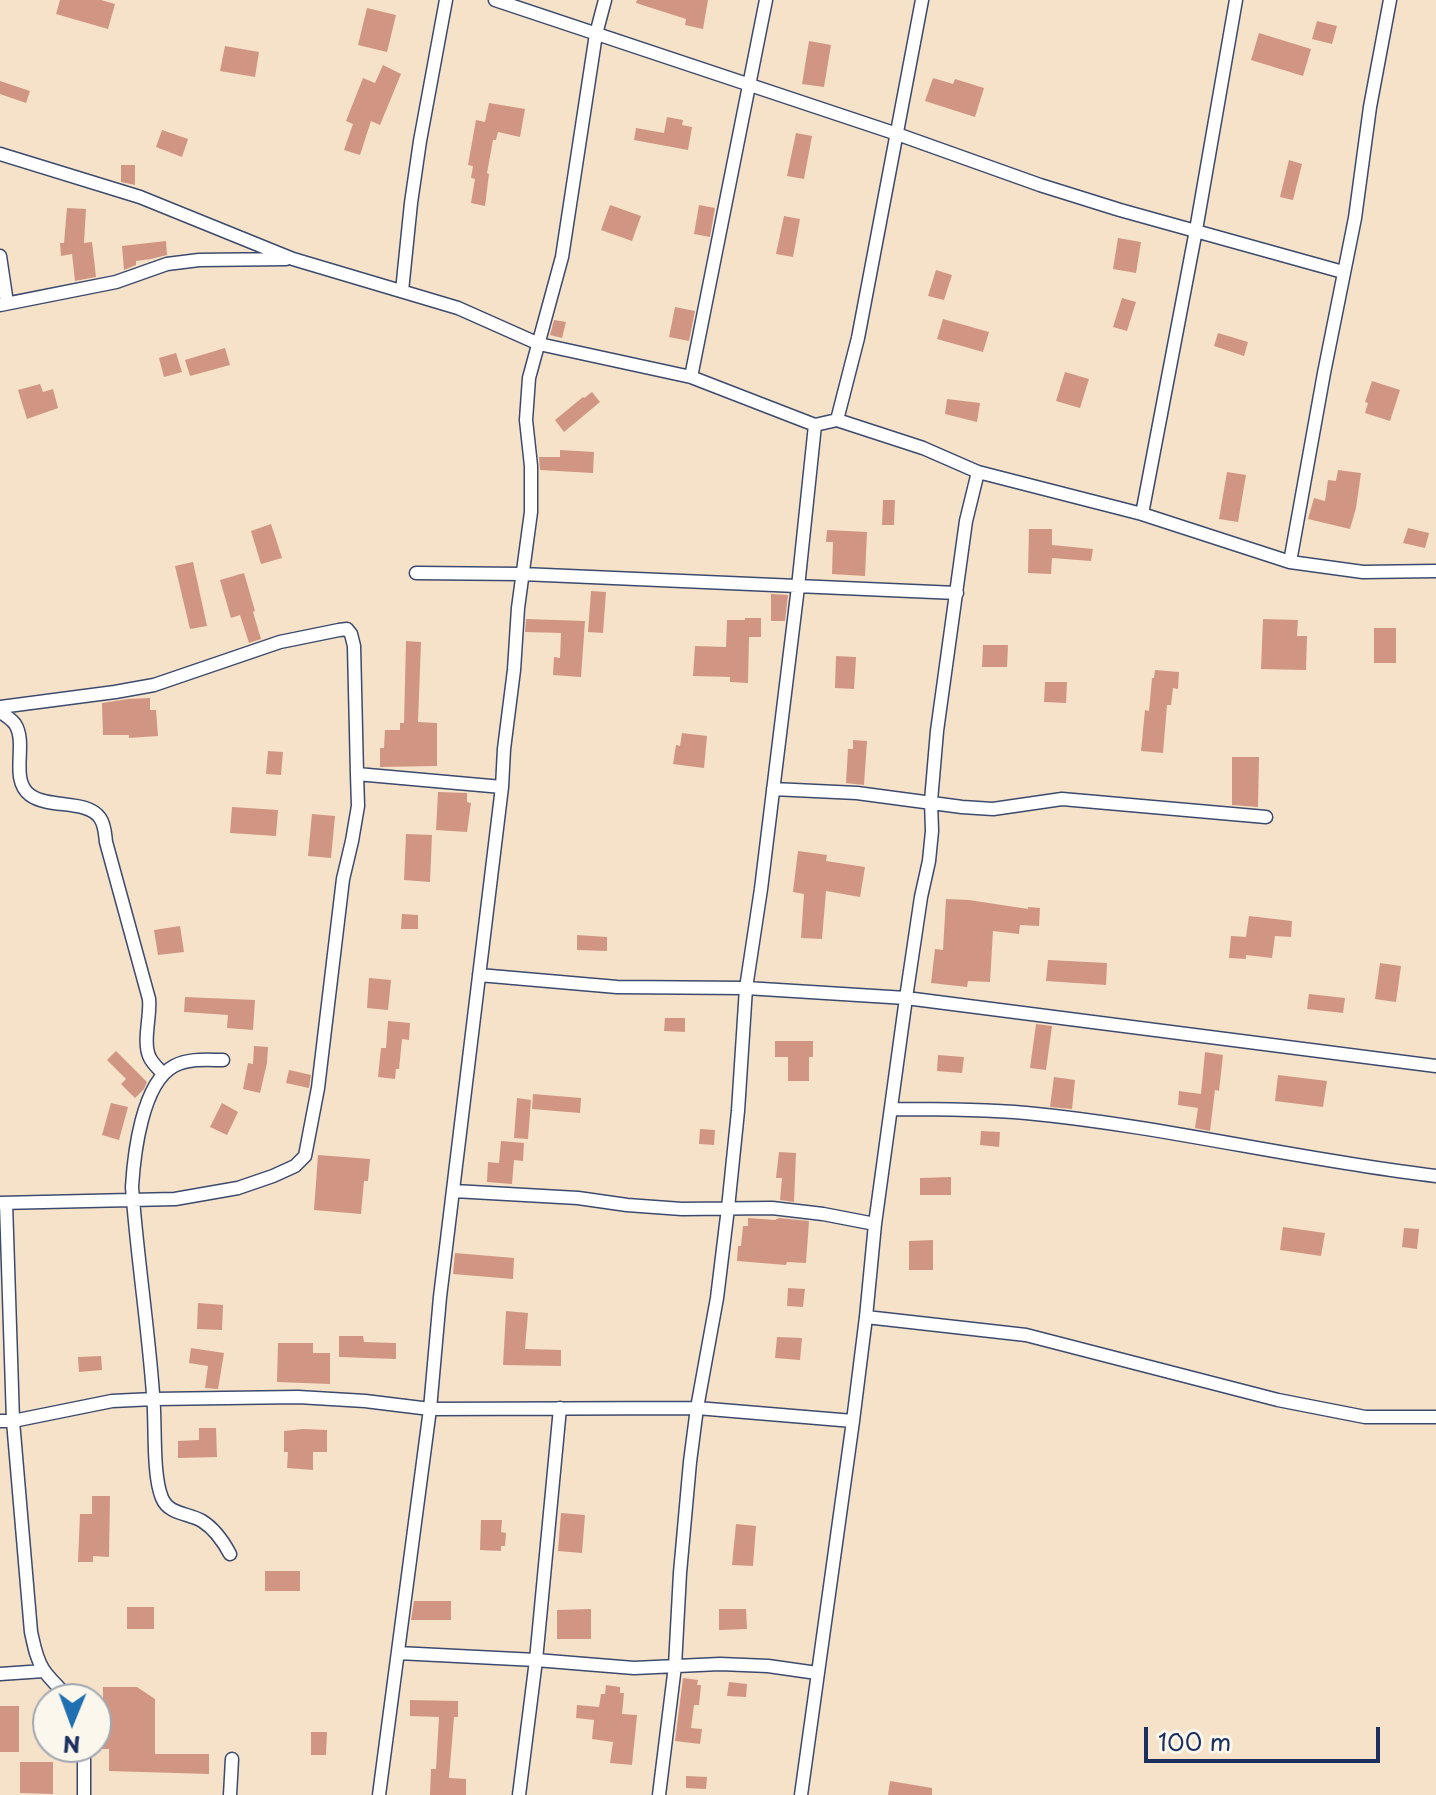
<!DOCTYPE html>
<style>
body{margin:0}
#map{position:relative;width:1436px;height:1795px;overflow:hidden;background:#f5e2c9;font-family:"Playpen Sans",sans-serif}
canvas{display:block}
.north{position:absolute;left:32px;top:1683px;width:80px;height:80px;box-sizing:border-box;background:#fbf7ec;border:2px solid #a1a7b3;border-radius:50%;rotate:181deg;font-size:22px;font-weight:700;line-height:32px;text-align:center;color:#1b2f5e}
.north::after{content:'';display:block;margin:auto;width:28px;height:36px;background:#1f6fb2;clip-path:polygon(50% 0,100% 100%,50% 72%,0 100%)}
.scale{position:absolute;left:1144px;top:1727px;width:236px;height:36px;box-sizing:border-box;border:4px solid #1b2f5e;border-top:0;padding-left:10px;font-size:24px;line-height:28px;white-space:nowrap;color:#1b2f5e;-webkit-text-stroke:6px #fbf7ec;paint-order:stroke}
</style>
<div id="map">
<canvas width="1436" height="1795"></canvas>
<div class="north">N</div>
<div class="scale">100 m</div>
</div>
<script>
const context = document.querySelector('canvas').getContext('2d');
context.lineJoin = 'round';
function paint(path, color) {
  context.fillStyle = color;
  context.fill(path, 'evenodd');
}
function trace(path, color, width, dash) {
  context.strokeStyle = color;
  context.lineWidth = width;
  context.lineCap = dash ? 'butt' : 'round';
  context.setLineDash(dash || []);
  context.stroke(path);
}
paint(new Path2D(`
 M60,0H101L115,4L108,29L56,14Z
 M637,0H708L703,29L685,25L686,19L636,3Z
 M367,8L396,15L387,52L358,45Z
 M1317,21L1337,26L1332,44L1312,39Z
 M1259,33L1311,49L1303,76L1251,60Z
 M809,41L831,45L824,87L802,84Z
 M225,46L259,52L255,77L220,71Z
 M383,65L401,74L380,125L371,121L360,155L344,150L353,124L346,121L363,78L375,83Z
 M933,78L953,84L955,79L984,88L975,117L925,101Z
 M0,81L30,91L26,103L0,94Z
 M489,103L525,109L520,137L498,132L496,140H493L487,173L489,174L485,206L471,203L475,179L471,178L473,166L468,165L476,120L485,122Z
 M667,117L683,120L682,125L692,127L688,150L634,140L636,128L664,133Z
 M162,130L188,139L182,157L156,147Z
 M796,133L812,136L804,179L787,176Z
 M1289,160L1302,164L1293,200L1280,197Z
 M121,165H135V185L121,182Z
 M610,205L641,216L632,241L601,230Z
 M699,205L715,208L710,237L694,234Z
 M67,208L86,209L84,243L92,242L96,277L75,281L72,254L61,256L60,243H64Z
 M784,216L800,219L793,257L776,254Z
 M1118,238L1141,242L1136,273L1113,269Z
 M166,241L167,255L151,259L136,261V265L124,270L122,246Z
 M936,270L952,275L944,300L928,296Z
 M1122,298L1136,302L1127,331L1113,327Z
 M675,307L695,311L689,341L669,337Z
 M943,319L989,332L983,352L937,339Z
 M554,320L566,322L562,338L550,335Z
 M1218,333L1248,342L1244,356L1214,346Z
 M225,348L230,365L190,376L185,360Z
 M176,353L182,372L164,377L159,358Z
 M1065,372L1089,379L1080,408L1056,401Z
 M1372,381L1400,390L1390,421L1365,413L1368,403L1365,402Z
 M40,384L43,392L53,389L58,408L27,419L18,390Z
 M592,392L600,402L564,432L555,420L583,397L584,398Z
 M947,399L980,403L977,422L945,414Z
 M560,450L594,452L593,473L540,470L539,457H560Z
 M1338,470L1361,473L1356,508L1350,529L1308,519L1314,498L1325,501L1328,480L1336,481Z
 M1227,472L1246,475L1238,522L1219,519Z
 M883,500H895L894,525H882Z
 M271,524L282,558L261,564L251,531Z
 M1408,528L1429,533L1425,548L1403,543Z
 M1029,529H1052V545L1093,549L1091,561L1052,558L1051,574L1028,573Z
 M827,530L867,532L865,576L832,574L833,542H826Z
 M193,562L207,626L190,629L175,566Z
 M244,573L255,611L253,612L261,639L249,643L240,615L231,618L220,580Z
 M591,591L606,592L603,633L588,632Z
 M771,594L788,595L785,621H771Z
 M745,618H761V637H749L748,683L730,682V677L693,676L695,646L726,647L727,620H745Z
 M526,619L585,621L581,677L553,675L554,657L560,658L561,633L525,632Z
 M1263,619L1298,620L1297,636H1307L1306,670L1261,669Z
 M1374,628H1396V663H1374Z
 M406,641L421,642L418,722L437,723V766L380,767V748H384L385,730H400V723H404Z
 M983,645H1008L1007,667H982Z
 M836,656L856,657L854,689L835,688Z
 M1155,670L1179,672L1178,689L1173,688L1171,705H1167L1163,753L1141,751L1145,710L1149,711L1152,678H1154Z
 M1045,682H1067L1066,703L1044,702Z
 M150,698V710H156L158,736L129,738V735H103L102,703L128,699Z
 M682,733L707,736L704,768L673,764L676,745L680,746Z
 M853,740L867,741L864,785L846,783L848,749H853Z
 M268,751L283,752L281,775L266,774Z
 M1232,757H1259L1258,807L1232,805Z
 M438,792L467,793V802L471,803L467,832L436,830Z
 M232,807L278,810L276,836L230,833Z
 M312,814L335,816L331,858L308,856Z
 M406,834L432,835L430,882L404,880Z
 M798,851L827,855L826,861L865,867L860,897L826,891L822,939L801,938L804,894L793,892Z
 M946,899L969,900L1028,909V907L1040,908L1039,926L1020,925L1019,934L993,931L990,982L968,981L967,987L931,983L935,949L943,950Z
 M402,914L418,915V929H401Z
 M1249,916L1292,921L1291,937L1275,936L1272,958L1246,955V959L1229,958L1231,936L1246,937Z
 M180,926L184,952L158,955L154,930Z
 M577,935L607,937V951L577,950Z
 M1048,960L1107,963L1106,985L1046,981Z
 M1380,963L1401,966L1396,1002L1375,999Z
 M369,978L391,980L388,1010L367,1008Z
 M1309,994L1345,998L1343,1013L1307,1009Z
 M185,997L255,1000L253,1030L227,1028L228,1015L184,1012Z
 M665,1018H685V1032L664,1031Z
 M388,1021L410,1023L409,1040L402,1039L399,1069H396L395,1079L378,1077L381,1048H386Z
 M1036,1024L1052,1026L1046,1070L1030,1068Z
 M775,1041H813V1057H809V1081H788V1057H775Z
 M254,1046L268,1047L267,1063L260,1093L243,1089L248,1063L253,1064Z
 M116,1051L147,1082L144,1089L135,1098L121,1084L126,1079L107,1060Z
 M1205,1052L1223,1055L1219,1091L1215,1090L1210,1131L1195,1128L1198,1108L1178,1105L1179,1091L1201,1094Z
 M938,1055L964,1057L962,1073L937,1071Z
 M289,1070L311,1075L309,1088L286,1083Z
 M1278,1075L1327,1081L1323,1107L1275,1101Z
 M1054,1077L1075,1080L1072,1109L1050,1107Z
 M533,1094L581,1098L580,1113L532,1109Z
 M517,1098L531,1100L528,1139L514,1138Z
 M111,1103L128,1107L119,1140L102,1135Z
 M222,1103L238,1112L227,1135L210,1127Z
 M700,1129L715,1130L714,1145L699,1144Z
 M981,1131L1000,1132L999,1147L980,1145Z
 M501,1141L524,1143L523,1161L514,1160L512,1184L487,1182L488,1162L499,1163Z
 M779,1152L796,1153L794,1202L780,1200L782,1178H776Z
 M318,1155L370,1159L368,1181H364L361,1214L314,1210Z
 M951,1177V1195H920V1178Z
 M748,1218L775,1220L779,1218L809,1221L806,1263L787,1262L786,1265L737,1261L738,1246H741L743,1226H748Z
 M1283,1227L1325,1233L1321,1256L1280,1250Z
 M1404,1228L1419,1229L1417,1249L1402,1247Z
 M933,1240V1270H909V1241Z
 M455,1253L514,1258L513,1279L453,1274Z
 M788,1288L805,1289L803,1307L787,1306Z
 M198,1303L223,1305L222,1330L197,1329Z
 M506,1311L528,1313L525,1349L561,1350V1366L503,1365Z
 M339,1336H363L364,1342L396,1343V1359L339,1357Z
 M777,1337L802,1338L800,1360L775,1358Z
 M278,1343H313V1353H330V1384L277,1382Z
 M191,1348L224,1353L218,1389L205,1388L208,1366L189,1363Z
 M101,1356L102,1370L79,1372L78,1357Z
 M199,1428H216L217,1457L178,1458V1441L199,1440Z
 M303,1429L327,1430V1452H313V1470L287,1468L288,1452H284V1431Z
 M92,1496H110L109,1557L93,1556V1562H78L80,1514H92Z
 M561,1513L585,1515L582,1553L558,1551Z
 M481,1520H502L501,1532L506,1533L505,1546H501V1551L480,1550Z
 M736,1524L756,1526L753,1566L732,1565Z
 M265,1571H300V1591H265Z
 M414,1601H451V1620H411Z
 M127,1607H154V1629H127Z
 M591,1609V1639H557V1610Z
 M719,1609H746L747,1629L719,1630Z
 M683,1678L698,1680L697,1685H701L699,1705H694L691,1728L702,1729L700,1744L675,1741Z
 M729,1682L747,1684L746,1697L727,1696Z
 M606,1685L620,1687V1693H624L622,1714L637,1715L632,1765L610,1763L613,1742L592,1739L594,1720L576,1718L577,1705L599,1707L601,1694H605Z
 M103,1687H137L155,1699V1754H209V1774L109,1771V1749H98V1706H103Z
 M410,1700L458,1701V1717H454L449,1778L466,1779V1795H430L431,1769H436L439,1717L410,1716Z
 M0,1706H19V1752H0Z
 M311,1732H327L326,1755H311Z
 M20,1762H53V1794L20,1793Z
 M686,1776L707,1777L706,1789L686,1788Z
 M890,1781L932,1788V1795H888Z`), '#d19683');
const minor = new Path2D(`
 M495,0L897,134L1040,185L1120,210L1343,272
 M0,154L140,197L293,259L458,308L539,344L691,377L815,425L837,420L923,448L978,472L1142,514L1290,562L1363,572L1436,571
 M0,256L7,303
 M402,291L411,203L420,141L446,0
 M0,305L116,282L167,264L199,260L286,259
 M691,377L766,0
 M837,420L858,338L922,0
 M1142,514L1196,230L1236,0
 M1290,562L1324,373L1355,218L1370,107L1390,0
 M416,573L522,574L957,593
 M0,707L115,692L154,685L280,642L339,630L347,629L351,634L354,646L357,774
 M0,712C5,715 11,719 15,724C28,744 9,779 30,795C49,809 87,799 100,818C105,825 105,834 106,842L149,999C151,1016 142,1043 150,1058C153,1064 159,1069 163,1074
 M773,789L857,793L962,807L993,809L1062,799L1266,817
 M479,975L617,987L746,988L906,998L1436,1066
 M223,1060C207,1060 189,1058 174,1066C142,1083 134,1154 132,1187C137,1256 148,1325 153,1394C156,1422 152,1474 162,1498C169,1515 189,1513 202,1521C215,1529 223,1541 230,1554
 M891,1109C936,1109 981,1109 1026,1113C1163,1126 1298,1160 1436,1176
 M454,1191L578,1198L627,1205L682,1209L772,1208L823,1214L875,1224
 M0,1203L175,1199L238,1188L273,1176L295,1166L305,1156L318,1088L343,879L352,841L358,806L357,774L502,787
 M6,1203L13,1421L31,1632C34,1645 36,1658 43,1669C50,1680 61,1688 68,1699
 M866,1317L1026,1335L1278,1400L1365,1417H1436
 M0,1421H13L112,1401L154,1399L298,1397L365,1401L430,1409L697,1408L853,1421
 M398,1653L536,1660L634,1668L720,1664L768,1666L817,1673
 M0,1674L44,1671
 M84,1795V1747
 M230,1795L232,1759
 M379,1795L430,1409L440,1297L502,787L504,749L514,670L518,608L531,512V466L526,420L529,378L562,257L596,34L605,0
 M519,1795L536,1660L560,1408
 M659,1795L675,1666L680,1573L690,1462L697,1408L717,1298L728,1208L738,1111L746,988L761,889L798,587L815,425
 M801,1795L853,1421L866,1317L875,1224L906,998L921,897L929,861L932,831L931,801L937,731L966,521L978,472`);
trace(minor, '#3c4a6e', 15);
trace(minor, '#fff', 12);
</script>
